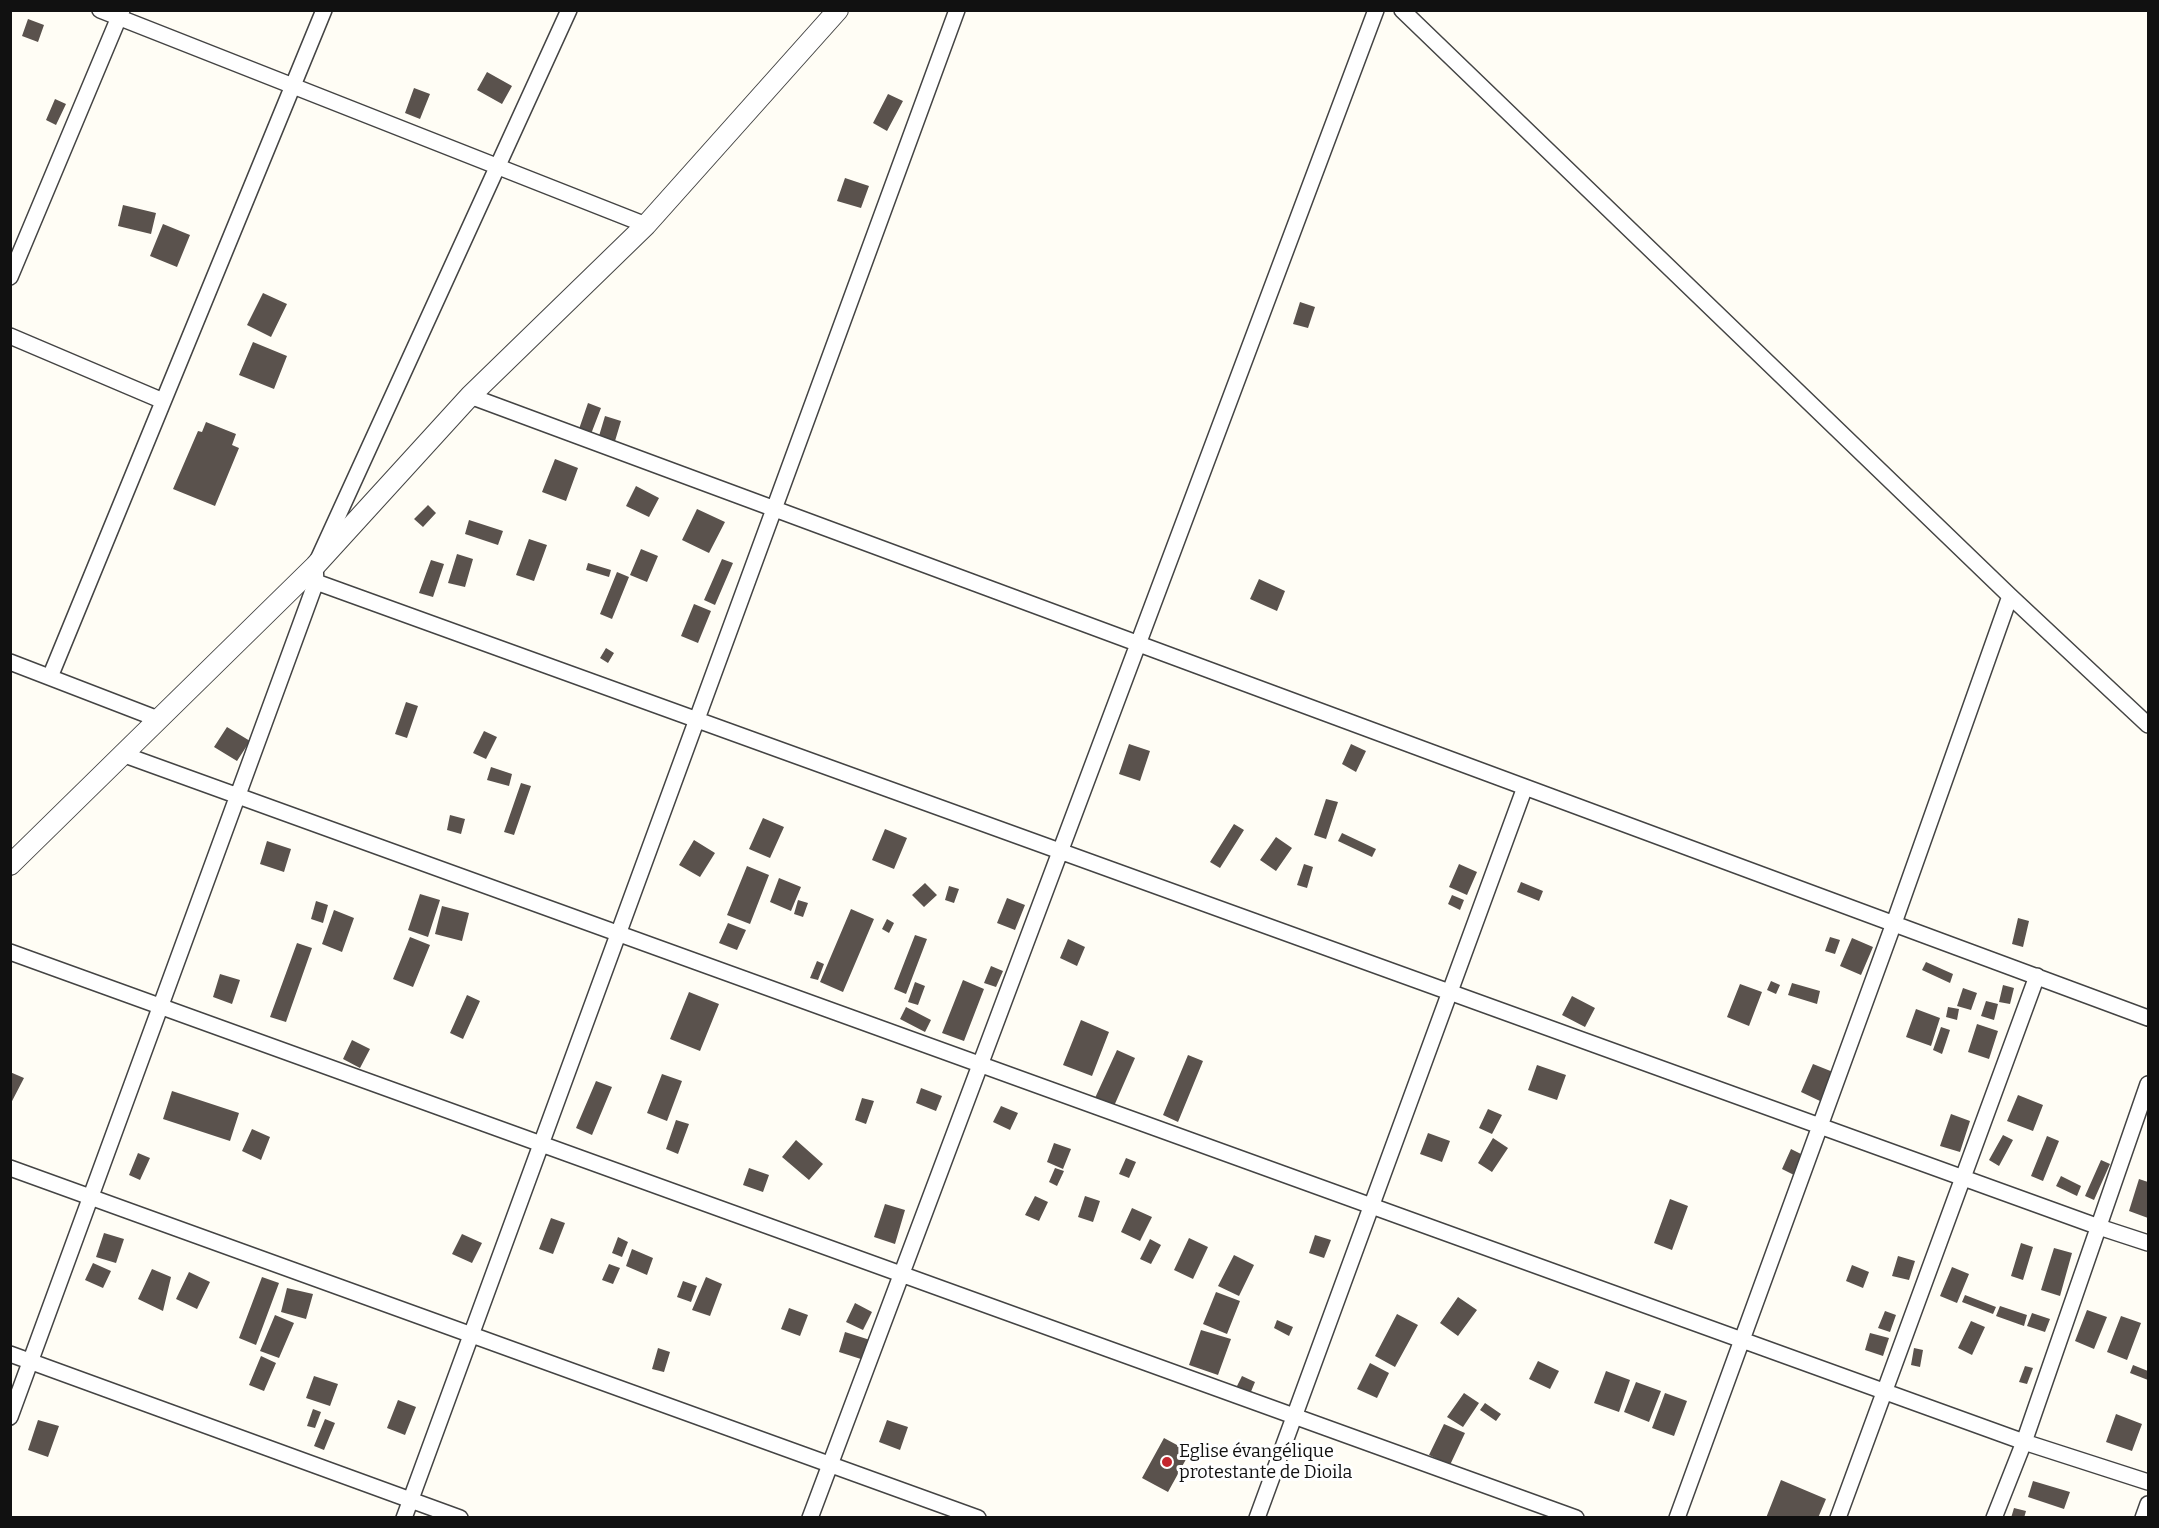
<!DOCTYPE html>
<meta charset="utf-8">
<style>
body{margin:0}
#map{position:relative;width:2159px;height:1528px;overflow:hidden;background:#fffdf5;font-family:Bitter,serif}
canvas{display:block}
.frame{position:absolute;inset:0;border:12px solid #111;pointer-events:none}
</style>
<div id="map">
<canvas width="2159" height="1528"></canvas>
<div class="frame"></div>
</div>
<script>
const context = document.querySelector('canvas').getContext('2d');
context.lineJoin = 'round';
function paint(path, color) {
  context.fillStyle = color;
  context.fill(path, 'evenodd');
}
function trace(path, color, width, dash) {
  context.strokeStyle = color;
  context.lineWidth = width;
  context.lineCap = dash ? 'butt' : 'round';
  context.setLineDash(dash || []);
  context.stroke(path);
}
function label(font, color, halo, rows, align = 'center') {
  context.font = font + ' Bitter,serif';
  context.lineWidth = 6;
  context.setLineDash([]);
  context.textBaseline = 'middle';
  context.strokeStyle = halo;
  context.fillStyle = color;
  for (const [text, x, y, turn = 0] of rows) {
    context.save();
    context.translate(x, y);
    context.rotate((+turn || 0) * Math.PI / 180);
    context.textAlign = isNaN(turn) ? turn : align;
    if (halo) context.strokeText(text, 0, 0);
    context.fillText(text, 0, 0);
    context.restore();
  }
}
paint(new Path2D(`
 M28,19L44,25L38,42L22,36Z
 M487,72L512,86L502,104L477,90Z
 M414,88L430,94L420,119L405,113Z
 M888,94L903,101L887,131L873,123Z
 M55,99L66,104L56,125L46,120Z
 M845,178L869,186L861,208L837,201Z
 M123,205L156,213L151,234L118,226Z
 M163,224L190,235L177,267L150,256Z
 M263,293L287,304L271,337L247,325Z
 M1300,302L1315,307L1308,328L1293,324Z
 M253,342L287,356L274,389L239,375Z
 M588,403L601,408L591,434L579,429Z
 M605,416L621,421L615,441L599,436Z
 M206,422L236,434L232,445L239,448L215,506L173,489L198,431L202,432Z
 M555,459L578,468L566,501L542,492Z
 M636,486L659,498L649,517L626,506Z
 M428,505L436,513L423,527L414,519Z
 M697,509L725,522L709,553L682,540Z
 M469,520L503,531L498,545L465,534Z
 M529,539L547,545L534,581L516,575Z
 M641,549L658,556L647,582L630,575Z
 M457,554L473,559L465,587L448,583Z
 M722,559L733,563L715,605L704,600Z
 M431,560L444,564L433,597L419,593Z
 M588,563L611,570L609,577L586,570Z
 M617,572L629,577L612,619L600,614Z
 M1259,579L1285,591L1277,611L1250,599Z
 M694,604L711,611L698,643L681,636Z
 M606,648L614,653L608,663L600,658Z
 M406,702L418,706L407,738L395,734Z
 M227,727L250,741L237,761L214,747Z
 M484,731L497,737L486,759L473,753Z
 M1129,744L1150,751L1140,781L1119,774Z
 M1351,744L1366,751L1356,772L1342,764Z
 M491,767L512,774L509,786L487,780Z
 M521,783L531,786L514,835L504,832Z
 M1326,799L1338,802L1326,839L1314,835Z
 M450,815L465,819L461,834L447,830Z
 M763,818L784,827L770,858L749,849Z
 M1234,824L1244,830L1220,868L1210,862Z
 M885,829L907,838L894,869L872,860Z
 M1342,833L1376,849L1372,857L1338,841Z
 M1276,837L1292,848L1276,871L1260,860Z
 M694,840L715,853L700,877L679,865Z
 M267,841L291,849L284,872L260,864Z
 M1304,864L1313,867L1307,888L1297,885Z
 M1459,864L1477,872L1467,895L1449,887Z
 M747,866L769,875L750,924L727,915Z
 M779,878L801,887L791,911L770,902Z
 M1521,882L1543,891L1539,901L1517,892Z
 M925,883L937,895L924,907L912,895Z
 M949,886L959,889L954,903L945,900Z
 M420,894L440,900L428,937L408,930Z
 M1452,895L1464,900L1460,910L1448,904Z
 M1007,898L1025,905L1015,930L997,923Z
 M798,900L808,903L803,917L794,914Z
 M316,901L328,905L323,923L311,919Z
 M442,906L469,913L462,941L435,934Z
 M851,909L874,919L843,992L820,982Z
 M334,910L354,918L342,952L322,944Z
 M2018,918L2029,921L2023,947L2012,944Z
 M887,919L894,923L889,933L882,929Z
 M728,923L746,930L737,950L719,943Z
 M915,935L927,939L906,994L894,989Z
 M410,937L430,945L413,987L393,979Z
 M1830,937L1840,940L1835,954L1825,951Z
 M1852,938L1873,947L1861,975L1840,966Z
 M1068,939L1085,947L1077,966L1060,958Z
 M297,943L312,948L286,1022L270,1017Z
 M817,961L824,964L818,980L810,978Z
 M1926,962L1953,974L1950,983L1922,970Z
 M991,966L1003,971L996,987L984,983Z
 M220,974L240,980L232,1004L213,997Z
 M963,980L984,989L964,1041L942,1033Z
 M1771,981L1780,985L1776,994L1767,990Z
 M915,982L925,986L918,1005L908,1002Z
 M1792,983L1820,991L1817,1004L1788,995Z
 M1740,984L1762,992L1749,1026L1727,1017Z
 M2003,985L2014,988L2010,1004L1999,1002Z
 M1963,988L1977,993L1971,1010L1957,1006Z
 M689,992L719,1004L700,1051L670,1039Z
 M467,995L480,1001L463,1039L450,1033Z
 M1572,996L1595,1008L1585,1027L1562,1015Z
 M1986,1001L1998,1004L1994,1020L1981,1016Z
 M906,1007L931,1020L925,1032L900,1019Z
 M1948,1007L1959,1009L1957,1020L1946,1017Z
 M1916,1009L1940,1018L1931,1046L1906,1037Z
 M1081,1020L1109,1032L1092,1076L1063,1065Z
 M1977,1024L1998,1031L1989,1059L1968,1052Z
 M1941,1027L1950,1030L1942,1054L1933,1050Z
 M352,1040L370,1049L360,1068L343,1059Z
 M1117,1050L1135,1058L1114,1106L1095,1098Z
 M1188,1055L1203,1061L1178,1122L1163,1115Z
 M1813,1064L1833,1072L1820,1101L1801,1092Z
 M1537,1065L1566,1075L1557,1100L1528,1090Z
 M10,1072L24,1078L10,1105Z
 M662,1074L682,1081L667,1121L647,1113Z
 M596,1081L612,1087L592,1135L576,1128Z
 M921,1088L942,1096L936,1111L916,1103Z
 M172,1091L239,1113L230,1141L163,1119Z
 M2018,1095L2043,1105L2033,1131L2007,1121Z
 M862,1098L874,1101L866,1124L855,1120Z
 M1001,1106L1018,1113L1010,1130L993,1122Z
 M1488,1109L1502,1115L1492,1134L1479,1128Z
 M1951,1114L1970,1121L1960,1152L1940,1146Z
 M676,1120L689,1124L678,1154L666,1149Z
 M252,1129L270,1137L261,1160L242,1151Z
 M1428,1133L1450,1141L1442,1162L1420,1154Z
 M2003,1135L2013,1140L1999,1166L1989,1160Z
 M2047,1136L2059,1141L2043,1181L2031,1176Z
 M1493,1138L1508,1148L1492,1172L1478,1163Z
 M796,1140L823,1164L809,1180L782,1157Z
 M1054,1143L1071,1149L1063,1169L1047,1162Z
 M1791,1149L1805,1156L1796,1176L1782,1169Z
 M138,1153L150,1158L140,1180L129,1175Z
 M1126,1158L1136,1162L1129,1178L1119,1174Z
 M2101,1160L2110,1164L2094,1200L2085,1196Z
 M749,1168L769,1175L763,1192L743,1185Z
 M1055,1168L1064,1171L1057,1186L1049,1182Z
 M2061,1176L2081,1186L2077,1196L2056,1186Z
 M2139,1179L2148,1182V1218L2129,1211Z
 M1035,1196L1048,1202L1039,1221L1025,1215Z
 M1085,1196L1100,1201L1093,1222L1078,1217Z
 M1670,1199L1688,1206L1672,1250L1654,1243Z
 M885,1204L905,1210L895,1244L874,1237Z
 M1132,1208L1152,1217L1140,1241L1121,1232Z
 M551,1218L565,1223L553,1254L539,1249Z
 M104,1233L124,1239L116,1263L96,1257Z
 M462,1234L482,1243L472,1263L452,1254Z
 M1315,1235L1331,1240L1324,1258L1309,1253Z
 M618,1237L628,1242L622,1257L612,1253Z
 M1189,1238L1208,1247L1193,1279L1174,1270Z
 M1150,1239L1161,1245L1151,1264L1140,1259Z
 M2021,1243L2033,1247L2023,1280L2011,1276Z
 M2054,1248L2072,1253L2060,1296L2041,1290Z
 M632,1249L653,1258L647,1275L626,1266Z
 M1234,1255L1254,1265L1239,1296L1218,1286Z
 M1898,1256L1915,1261L1909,1280L1892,1276Z
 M93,1263L111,1271L103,1288L85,1280Z
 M609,1264L620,1268L613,1284L602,1280Z
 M1852,1265L1869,1272L1863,1288L1846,1281Z
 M1952,1267L1969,1274L1957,1303L1940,1296Z
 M152,1269L171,1277L163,1311L138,1299Z
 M189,1272L210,1282L197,1309L176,1299Z
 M262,1277L279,1283L256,1345L239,1338Z
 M706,1277L722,1284L710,1316L692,1310Z
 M683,1281L697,1286L691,1302L677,1297Z
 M287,1288L313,1294L306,1319L281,1312Z
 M1216,1292L1240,1301L1227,1334L1203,1324Z
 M1965,1295L1996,1307L1993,1314L1962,1302Z
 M1458,1297L1477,1310L1458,1336L1440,1323Z
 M855,1303L872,1312L863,1330L846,1322Z
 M2000,1306L2027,1315L2024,1326L1996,1316Z
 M789,1308L808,1315L800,1336L781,1329Z
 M2087,1310L2107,1317L2094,1349L2075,1341Z
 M1885,1311L1896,1315L1890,1332L1878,1328Z
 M2032,1313L2050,1319L2045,1332L2027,1326Z
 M1397,1314L1418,1325L1395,1367L1375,1356Z
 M275,1315L294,1323L279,1358L260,1351Z
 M2121,1316L2141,1323L2127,1360L2107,1352Z
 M1277,1320L1293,1327L1289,1336L1274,1328Z
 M1971,1321L1985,1327L1972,1355L1958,1348Z
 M1201,1330L1231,1339L1218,1375L1189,1365Z
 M845,1332L870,1340L864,1360L839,1352Z
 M1870,1333L1889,1338L1883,1356L1865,1350Z
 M658,1348L670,1352L664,1372L652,1369Z
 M1914,1348L1923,1350L1920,1367L1911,1365Z
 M261,1356L276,1363L264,1391L249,1385Z
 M1538,1361L1559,1371L1550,1389L1529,1379Z
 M1370,1363L1389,1373L1377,1398L1357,1389Z
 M2133,1365L2148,1371V1380L2130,1373Z
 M2025,1366L2033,1368L2027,1384L2019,1382Z
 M1606,1371L1630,1380L1619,1412L1594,1403Z
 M314,1376L338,1384L330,1406L306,1398Z
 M1242,1376L1255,1382L1250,1394L1236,1388Z
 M1636,1382L1661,1391L1649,1422L1624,1412Z
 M1464,1393L1479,1403L1463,1427L1447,1417Z
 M1665,1393L1687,1401L1674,1436L1652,1428Z
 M398,1400L416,1407L405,1435L387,1428Z
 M1485,1403L1501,1414L1496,1421L1480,1410Z
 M313,1409L321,1412L315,1428L307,1426Z
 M2116,1414L2142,1424L2132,1451L2106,1442Z
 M325,1419L335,1423L324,1450L314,1446Z
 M38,1420L59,1426L48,1457L28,1450Z
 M887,1420L908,1427L900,1450L879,1442Z
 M1444,1424L1465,1433L1450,1465L1429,1455Z
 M1164,1438L1190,1452L1168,1492L1142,1478Z
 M1781,1480L1826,1499L1818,1518H1766Z
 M2033,1481L2070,1492L2064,1509L2028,1497Z
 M2014,1508L2026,1511L2024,1518H2011Z`), '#5a524d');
const minor = new Path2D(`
 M100,10L646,225
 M1402,10L2010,596L2148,725
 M10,277L122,10
 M10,336L163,401
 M470,396L2148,1018
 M316,582L2099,1227L2148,1243
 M10,662L158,719
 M50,677L324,10
 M122,754L2024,1442L2148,1482
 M10,952L1576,1518
 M10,1168L978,1518
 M10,1354L460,1518
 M10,1417L316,582L315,566L569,10
 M404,1518L957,10
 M810,1518L1376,10
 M1257,1518L1525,787
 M1677,1518L1894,923L2010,596
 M1838,1518L2037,976
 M1994,1518L2024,1442L2148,1084
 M2143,1518L2148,1504`);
const tertiary = new Path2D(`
 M10,865L315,566L470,396L646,225L838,10`);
trace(minor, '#444', 18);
trace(tertiary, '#444', 22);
trace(minor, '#fff', 15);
trace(tertiary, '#fff', 20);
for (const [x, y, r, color] of [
 [1167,1462,6,"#c4262e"]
]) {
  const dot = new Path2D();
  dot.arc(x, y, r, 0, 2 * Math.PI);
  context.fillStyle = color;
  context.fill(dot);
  trace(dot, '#fff', 2);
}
label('18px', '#111', '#fff', [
 ["Eglise évangélique",1179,1452],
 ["protestante de Dioila",1179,1473]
], 'left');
</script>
